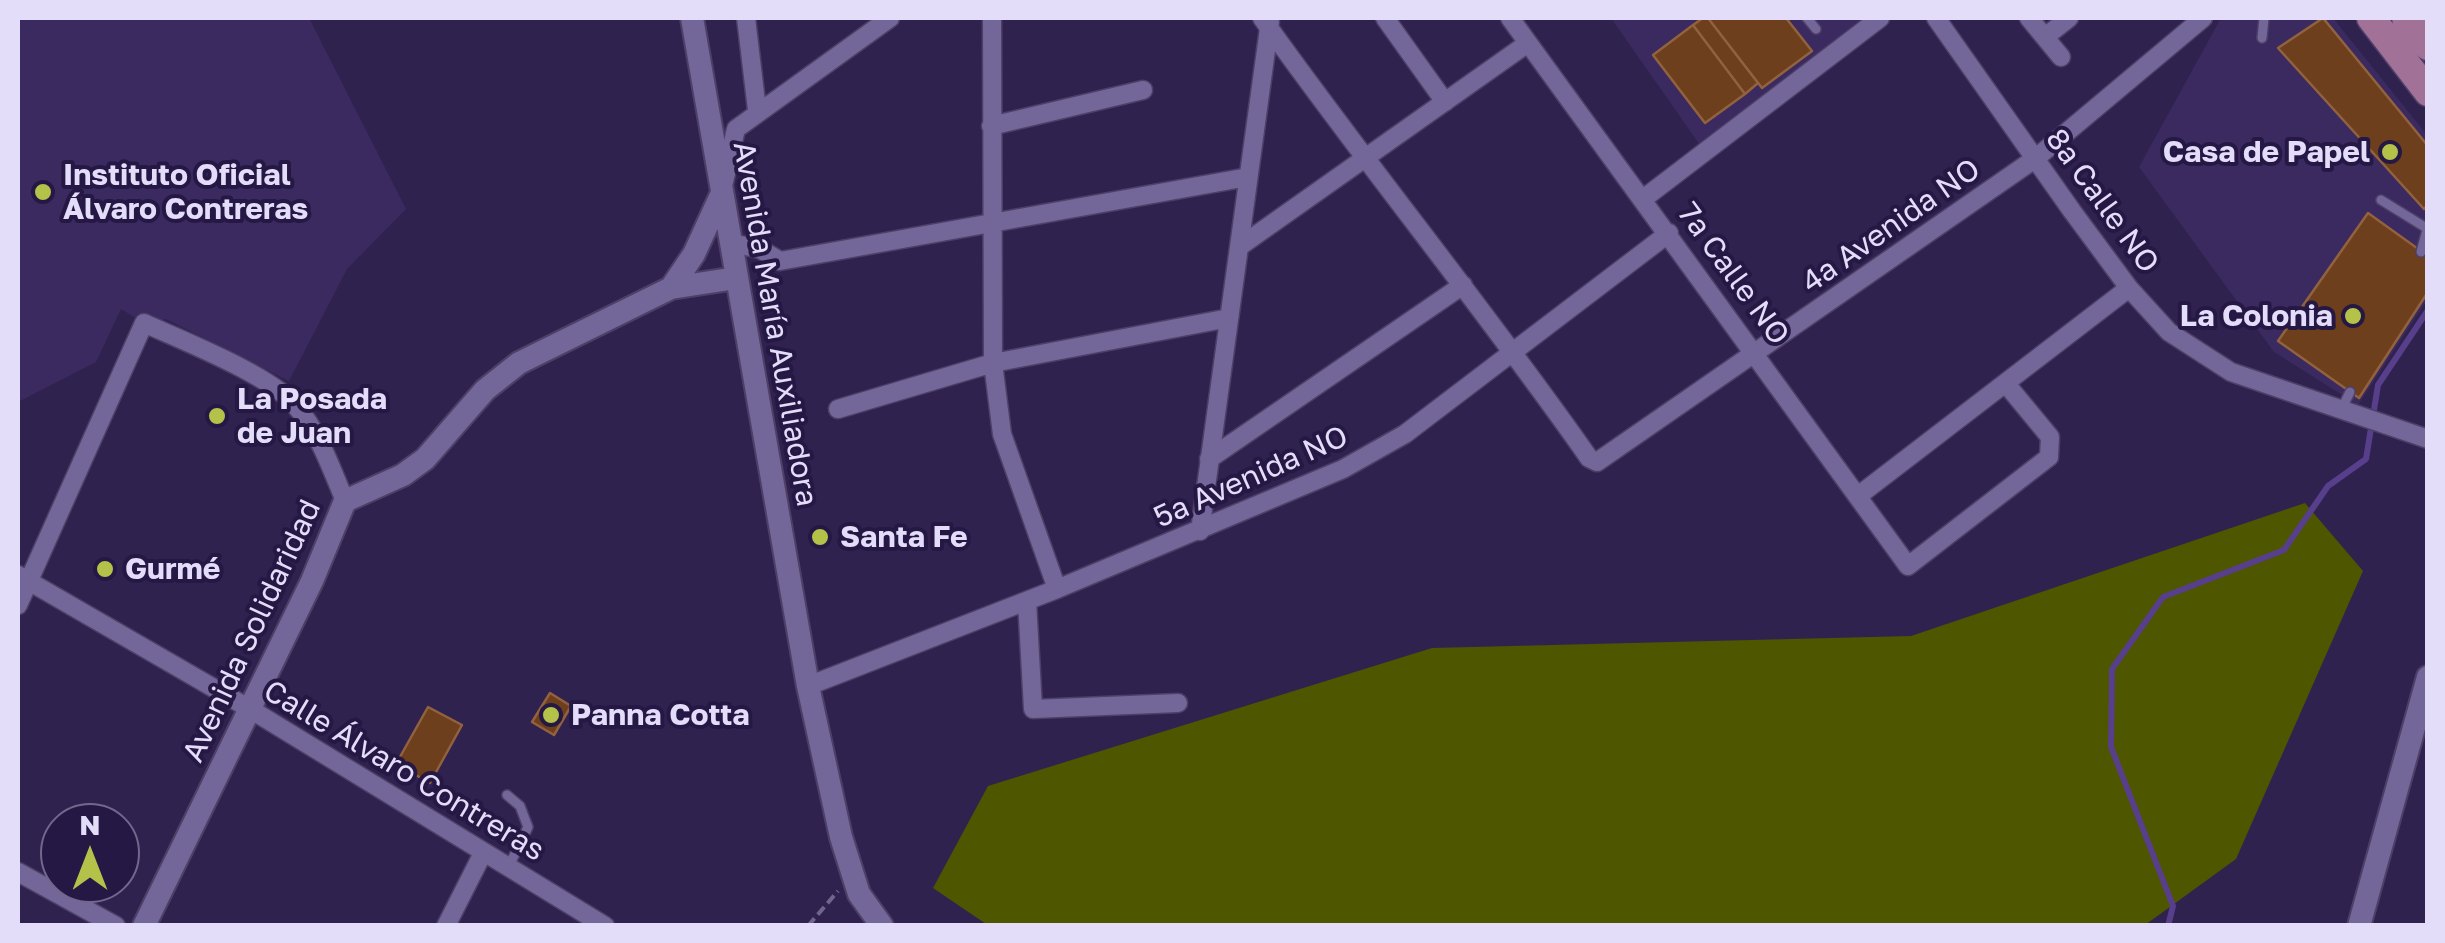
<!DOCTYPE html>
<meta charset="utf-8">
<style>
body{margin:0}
#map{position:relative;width:2445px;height:943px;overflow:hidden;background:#30224f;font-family:"Golos Text",sans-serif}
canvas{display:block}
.frame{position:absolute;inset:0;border:20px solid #e3ddfa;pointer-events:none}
.north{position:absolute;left:40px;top:803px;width:100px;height:100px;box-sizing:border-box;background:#261844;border:2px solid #72678d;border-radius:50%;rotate:0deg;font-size:28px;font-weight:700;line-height:40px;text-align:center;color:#e3ddfa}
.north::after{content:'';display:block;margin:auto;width:35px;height:45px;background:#b4c24a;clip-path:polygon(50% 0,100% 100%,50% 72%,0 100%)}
</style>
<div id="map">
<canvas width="2445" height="943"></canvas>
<div class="frame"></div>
<div class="north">N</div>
</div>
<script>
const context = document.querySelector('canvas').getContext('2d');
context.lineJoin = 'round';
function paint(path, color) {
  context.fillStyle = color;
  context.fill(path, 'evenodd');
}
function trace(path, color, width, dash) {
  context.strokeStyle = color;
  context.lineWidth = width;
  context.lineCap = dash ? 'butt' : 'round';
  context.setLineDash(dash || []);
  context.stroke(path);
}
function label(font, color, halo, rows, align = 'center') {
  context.font = font + ' "Golos Text",sans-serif';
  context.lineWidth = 8;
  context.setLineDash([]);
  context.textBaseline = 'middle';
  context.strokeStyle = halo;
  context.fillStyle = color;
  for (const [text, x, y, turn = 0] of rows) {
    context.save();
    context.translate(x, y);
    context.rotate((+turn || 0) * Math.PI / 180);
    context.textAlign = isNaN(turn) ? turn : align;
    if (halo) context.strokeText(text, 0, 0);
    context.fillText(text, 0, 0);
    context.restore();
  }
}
paint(new Path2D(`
 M18,18H309L406,209L347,269L289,381L166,319L144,323L121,309L96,362L18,402Z
 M1611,18H1884L1707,155Z
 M2221,18H2333L2427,135V300L2358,405L2274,352L2139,167Z`), '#3a2a5f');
paint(new Path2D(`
 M2305,503L2363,571L2236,859L2145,925L989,926L933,888L988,786L1432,648L1911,636Z`), '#4e5600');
trace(new Path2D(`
 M2168,926L2173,906L2111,747L2112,669L2163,597L2284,550L2328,486L2366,459L2378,385L2428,310`), '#573f8c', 6);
const building = new Path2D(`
 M1703,18H1708L1758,83L1745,94L1693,25Z
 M1708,18H1786L1812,51L1762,88Z
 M2323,18L2428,146V205L2424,209L2278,48Z
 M1693,25L1745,94L1705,123L1653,55Z
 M2368,213L2428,256V292L2359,398L2278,341Z
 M550,693L571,706L554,735L532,722Z
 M428,707L462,725L430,783L396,764Z`);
paint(building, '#6d3f1c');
trace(building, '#92613e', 2.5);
const service = new Path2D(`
 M1807,18L1816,29
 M2262,38L2264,18
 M2381,200L2428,229
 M2421,252L2427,230
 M2341,410L2350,392
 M507,795L520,806L528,827L508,868`);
const minor = new Path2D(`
 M746,18L757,110
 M992,18L993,363L1002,434L1057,589
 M1262,18C1368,167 1484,308 1589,458L1597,462L2036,158L2203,18
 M1385,18L1445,102
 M1510,18L1908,566L2049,457L2050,437L2007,385
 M1936,18L2072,211L2129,288L2169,332L2231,372L2428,439
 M2029,18L2061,57
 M2045,37L2069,18
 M991,126L1143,90
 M724,182L736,129L890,18
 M1643,199L1880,18
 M731,243L760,249L780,261L1248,177
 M1239,247L1528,43
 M838,409L993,363L1229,318
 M1209,459L1463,285
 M1858,496L2129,288
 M1200,531L1270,21
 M18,575L250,709L605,926
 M1027,601L1033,709L1178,703
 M18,605L144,323C183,341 268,374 295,405C319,432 331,468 345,501
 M808,686L1057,589L1343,469L1405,434L1669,233
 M18,872L116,926
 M446,926L483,853`);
const tertiary = new Path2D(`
 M692,18L808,686L841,837L859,894L882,926
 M671,288L694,254L721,195
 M144,926L312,581L345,501L403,475L425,459L485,390L519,363L671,288L736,278
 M2359,926L2428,677`);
const primary = new Path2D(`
 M2371,18L2428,92
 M2406,18L2428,46`);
trace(service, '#4e3f67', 12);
trace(minor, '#4e3f67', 21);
trace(tertiary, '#4e3f67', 26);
trace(primary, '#4e3f67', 31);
trace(new Path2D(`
 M808,926L838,891`), '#70658c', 4, [10, 5]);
trace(service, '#736699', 9);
trace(minor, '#736699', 18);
trace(tertiary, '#736699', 22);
trace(primary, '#a17197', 28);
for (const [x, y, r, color] of [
 [2390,152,10,"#b4c24a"],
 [43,192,10,"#b4c24a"],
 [2353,316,10,"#b4c24a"],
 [217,416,10,"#b4c24a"],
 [820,537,10,"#b4c24a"],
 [105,569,10,"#b4c24a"],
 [551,715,10,"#b4c24a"]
]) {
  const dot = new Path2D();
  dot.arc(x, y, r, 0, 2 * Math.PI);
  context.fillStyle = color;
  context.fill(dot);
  trace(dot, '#261844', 4);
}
label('bold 30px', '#e3ddfa', '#261844', [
 ["Casa de Papel",2370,152,"right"],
 ["Instituto Oficial",63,175],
 ["Álvaro Contreras",63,209],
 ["La Colonia",2333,316,"right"],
 ["La Posada",237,399],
 ["de Juan",237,433],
 ["Santa Fe",840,537],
 ["Gurmé",125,569],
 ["Panna Cotta",571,715]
], 'left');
label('30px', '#e3ddfa', '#261844', [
 ["8a Calle NO",2102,201,54],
 ["4a Avenida NO",1891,226,-35],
 ["7a Calle NO",1733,274,54],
 ["Avenida María Auxiliadora",775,324,80],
 ["5a Avenida NO",1251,477,-24],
 ["Avenida Solidaridad",252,631,-65],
 ["Calle Álvaro Contreras",404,771,31]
]);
</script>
